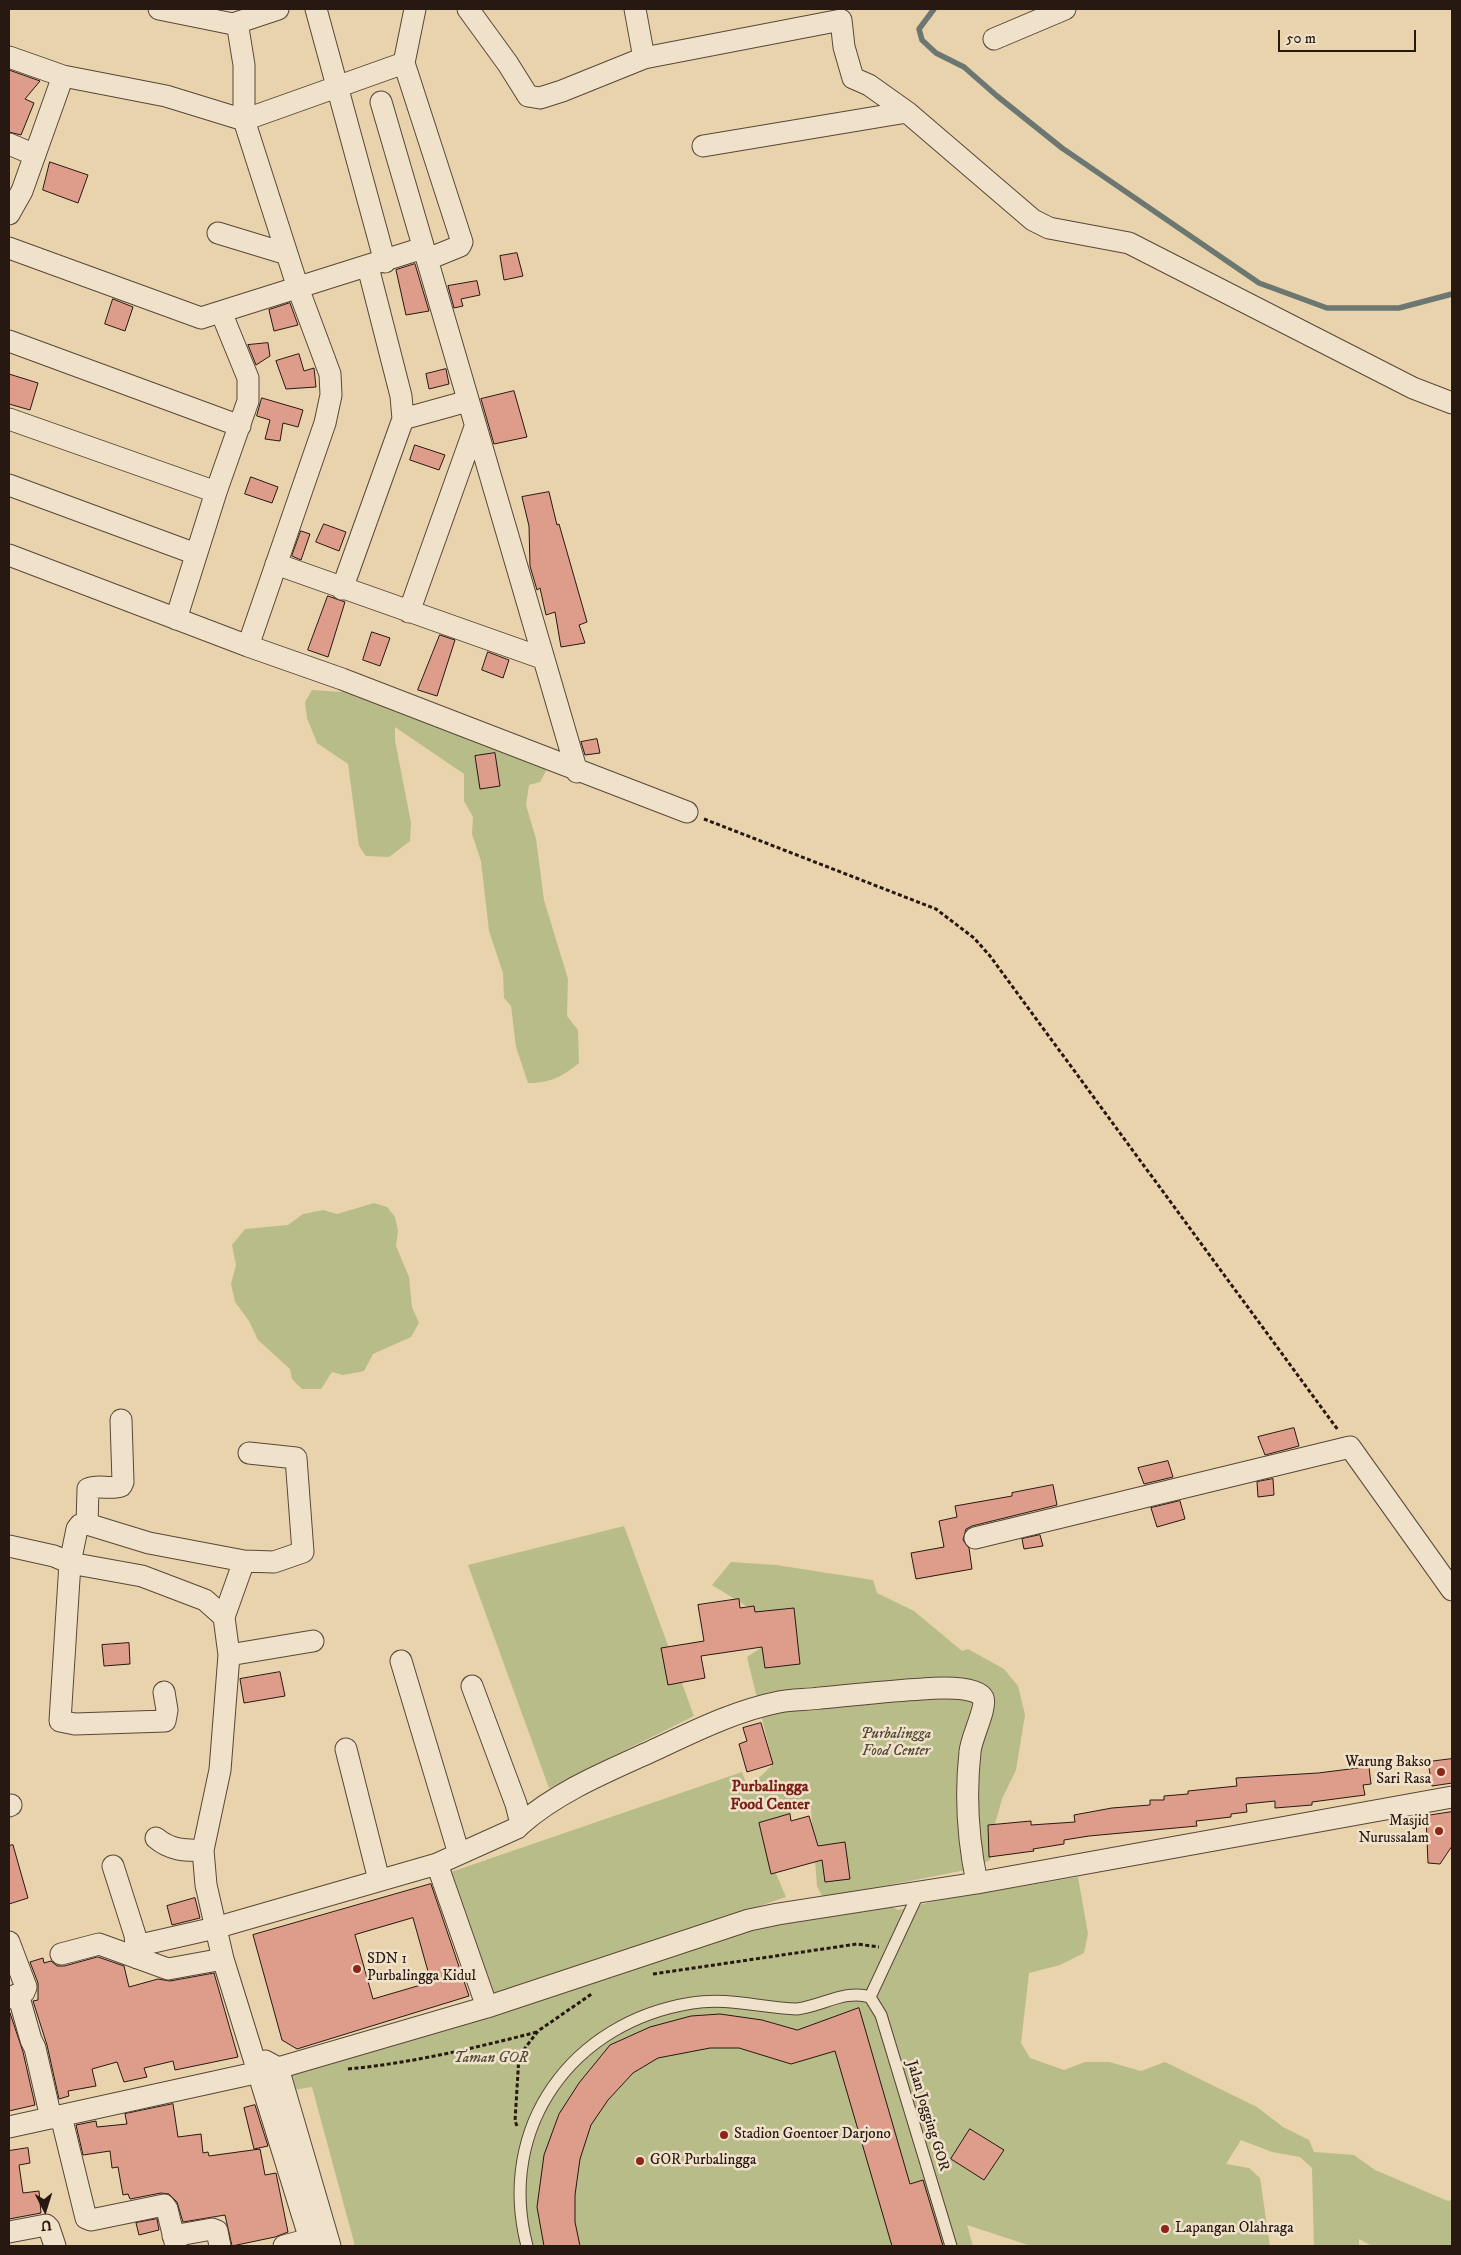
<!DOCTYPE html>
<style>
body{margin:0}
#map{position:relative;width:1461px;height:2255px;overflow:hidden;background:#e8d3ad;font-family:"IM FELL DW Pica",serif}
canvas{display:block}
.frame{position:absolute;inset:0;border:10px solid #281812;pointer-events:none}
.north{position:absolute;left:20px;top:2185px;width:50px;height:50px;-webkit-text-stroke:4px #f0e2ca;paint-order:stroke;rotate:175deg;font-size:14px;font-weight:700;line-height:20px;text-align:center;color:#281812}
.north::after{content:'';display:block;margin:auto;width:18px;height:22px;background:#281812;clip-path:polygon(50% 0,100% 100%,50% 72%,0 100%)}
.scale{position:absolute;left:1278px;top:30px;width:138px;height:22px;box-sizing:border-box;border:2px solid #281812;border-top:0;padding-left:6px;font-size:15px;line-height:18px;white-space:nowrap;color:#281812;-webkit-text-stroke:4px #f0e2ca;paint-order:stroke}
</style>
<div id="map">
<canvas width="1461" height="2255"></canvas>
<div class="frame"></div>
<div class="north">U</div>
<div class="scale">50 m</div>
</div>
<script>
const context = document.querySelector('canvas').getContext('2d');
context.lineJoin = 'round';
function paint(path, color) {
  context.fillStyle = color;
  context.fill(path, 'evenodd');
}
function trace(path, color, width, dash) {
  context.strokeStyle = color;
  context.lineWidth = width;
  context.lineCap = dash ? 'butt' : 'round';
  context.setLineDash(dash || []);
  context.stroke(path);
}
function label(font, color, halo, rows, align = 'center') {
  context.font = font + ' "IM FELL DW Pica",serif';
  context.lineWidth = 5;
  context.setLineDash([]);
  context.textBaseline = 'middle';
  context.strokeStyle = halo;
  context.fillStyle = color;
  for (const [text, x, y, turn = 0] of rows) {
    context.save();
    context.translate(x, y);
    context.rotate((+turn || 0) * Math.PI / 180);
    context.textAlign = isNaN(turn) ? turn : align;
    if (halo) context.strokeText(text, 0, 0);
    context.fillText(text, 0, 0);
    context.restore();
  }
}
paint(new Path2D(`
 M359,686L548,767L540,782L529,785L526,805L536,839L544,900L568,979L567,1016L578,1030L579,1063C562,1077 550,1083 528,1083L516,1047L511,1006L504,998L503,973L489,931L481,861L472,834L473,817L464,801V774L395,727V740L411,823L410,841L389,857L366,856L359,846L348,764L317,743L307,718L305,702L312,690L341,692Z
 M374,1203L387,1207L395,1217L398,1231L396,1246L409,1277L412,1307L419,1323L411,1337L373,1354L364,1371L343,1375L332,1372L321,1389H302L292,1379L290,1369L258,1340L249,1321L235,1302L231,1284L236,1265L232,1245L245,1229L288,1225L303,1214L323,1210L337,1214Z
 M624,1526L694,1716L549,1788L468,1565Z
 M731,1562L776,1565L873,1580L877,1593L914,1611L962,1651L968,1649L1004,1669L1018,1686L1025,1715L1016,1770L1002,1799L993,1831V1848L990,1860L971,1869L823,1898L817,1886L811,1809L808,1806L794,1809L779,1824L759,1823L766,1850L786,1897L495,1997L451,1872L742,1772L747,1785L761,1776L773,1764L747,1657L770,1642L767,1619L712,1585Z
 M1078,1877L1088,1934L1084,1953L1060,1965L1029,1973L1021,2043L1030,2058L1064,2070L1085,2062H1109L1141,2071L1165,2062L1257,2107L1283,2127L1309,2140L1314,2152L1354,2155L1375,2170L1448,2201L1452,2200V2246H1372L1359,2239V2246H1314L1312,2168L1300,2157L1272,2152L1241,2140L1226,2164L1249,2168L1260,2178L1270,2246H1031L967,2225L973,2246H355L312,2087L287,2091L280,2076L754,1924L886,1903L898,1910L935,1901Z`), '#b8bc89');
trace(new Path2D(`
 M934,9L919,29L922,40L936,53L964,67L997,96L1062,148L1259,283L1327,308H1399L1452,294`), '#6b7770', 5.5);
const building = new Path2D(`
 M9,70L40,81L25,99L34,103L21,135L9,132Z
 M50,162L88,175L78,203L43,190Z
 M517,253L523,276L504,280L500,256Z
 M415,264L429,311L406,315L396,270Z
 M477,281L480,295L461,299L463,306L454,308L448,286Z
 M113,299L133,307L125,331L105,324Z
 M290,303L298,325L274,331L269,310Z
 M268,343L270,356L256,365L248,345Z
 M299,354L304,371L314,368L316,387L286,389L276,361Z
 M446,369L449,384L429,389L426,374Z
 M9,374L38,383L30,410L9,404Z
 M514,391L527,437L494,444L481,399Z
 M262,398L303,410L298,427L283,423L280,441L265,439L270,420L257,416Z
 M415,445L445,455L439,470L410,460Z
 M251,477L278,487L272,503L245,494Z
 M549,492L557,525L559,524L587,622L579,625L585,643L561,647L555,612L546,615L540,588L537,590L530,566L529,526L522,497Z
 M324,524L346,532L339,551L316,542Z
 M301,531L310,534L301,560L292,556Z
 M328,596L345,602L328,657L308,650Z
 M372,632L390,638L380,666L363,660Z
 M440,635L455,640L437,696L418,690Z
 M488,652L509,660L503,678L482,670Z
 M597,739L600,753L585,755L581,742Z
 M495,753L500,786L480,789L475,756Z
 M1294,1428L1299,1446L1265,1455L1258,1437Z
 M1168,1461L1173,1477L1144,1484L1138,1468Z
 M1273,1479L1274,1495L1258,1497L1257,1482Z
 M1053,1485L1057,1505L972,1526L966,1529L963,1540L969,1548L972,1569L916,1579L911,1553L944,1547L939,1521L957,1517L955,1506L1012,1496V1493Z
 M1180,1501L1185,1519L1157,1527L1151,1508Z
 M1040,1535L1043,1546L1024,1549L1022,1539Z
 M739,1599L740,1608L754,1606L755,1612L794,1608L800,1664L765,1668L762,1647L701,1656L705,1678L668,1685L661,1648L704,1641L698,1605Z
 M129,1643L130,1664L104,1666L102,1645Z
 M280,1672L285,1696L244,1703L240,1679Z
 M761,1723L773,1764L747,1772L739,1744L747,1741L743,1728Z
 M1452,1759V1783L1432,1786L1428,1762Z
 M1369,1767L1371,1784L1363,1785L1365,1795L1312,1802V1805L1275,1808V1801L1246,1804L1247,1812L1231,1814V1817L1196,1821L1197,1826L1089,1836L1064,1840V1844L1033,1849L1034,1851L989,1857L988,1825L1031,1821V1825L1075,1822L1074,1815L1112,1808L1150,1805V1800H1164V1796L1188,1794V1791L1237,1786L1236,1778L1318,1773Z
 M1452,1812V1846L1440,1864L1428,1863L1426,1816Z
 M790,1814L791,1821L809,1816L818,1846L845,1842L850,1879L825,1882L822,1860L771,1874L759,1823Z
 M13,1845L28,1898L9,1904V1846Z
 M431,1884L469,1996L297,2049L282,2040L253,1935ZM413,1918L431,1982L373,1999L355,1935Z
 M195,1898L200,1918L172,1925L167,1906Z
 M98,1957L124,1966L129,1987L158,1979L170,1981L214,1973L238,2057L175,2070L173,2061L144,2068L147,2077L124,2082L117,2062L92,2069L96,2086L68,2091L69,2096L59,2099L47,2045L33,2001L38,2000V1983L30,1962L43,1958L44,1963L51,1961L57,1966H64Z
 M859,2008L910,2184L923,2180L943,2246H892L835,2051L791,2064L739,2048H710L658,2058L633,2073L608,2100L591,2125L580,2159L575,2195V2222L580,2246H544L537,2207L544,2155L559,2114L579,2083L610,2045L650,2027L691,2016L720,2014L762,2020L797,2030Z
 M10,2013L23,2052L35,2105L9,2111Z
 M173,2104L178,2137L201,2134L203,2153L208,2152L209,2156L260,2149L265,2175L276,2173L288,2232L275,2237L232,2246L225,2215L183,2222L177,2202L169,2194L161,2193L130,2199L128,2194L123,2195L118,2167L112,2168L110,2151L83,2155L76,2125L96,2121L97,2127L127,2124L125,2114Z
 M255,2105L268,2146L254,2149L244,2108Z
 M970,2129L1004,2150L984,2180L951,2159Z
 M28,2148L30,2163L19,2165L23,2193L39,2191L41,2213L9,2219V2151Z
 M157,2219L159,2230L139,2235L136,2223Z`);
paint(building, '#de9c8a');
trace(building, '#281812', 1);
const lane = new Path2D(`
 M870,1997L919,1892
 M527,2246C496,2127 572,2022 692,2003C727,1997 762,2008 797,2009C822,2006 846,1989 870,1997L881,2015L951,2246`);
const street = new Path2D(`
 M159,9L233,24L238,28L244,65V120L298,288L330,374L331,395L325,423L248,646
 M316,9L385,262
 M468,9L508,64L528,96L540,98L562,91L644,58L841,20L844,47L853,78L869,85L907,112L1033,220L1049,228L1129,243L1413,388L1452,403
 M635,9L644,58
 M233,24L278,9
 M994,39L1065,9
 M9,57L63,76L166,96L244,120L404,63L462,242L460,246L428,259
 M404,63L415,9
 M381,102L577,772
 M9,144L35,155
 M703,146L907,112
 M9,214L22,191L63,76
 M218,233L287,254
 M9,248L201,318L423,248
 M9,341L240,426
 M9,419L216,492L176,619
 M403,419L468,401
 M9,485L196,554
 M216,492L248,401V378L221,312
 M9,555L248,646L342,679L687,812
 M276,564L542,658
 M342,589L403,419L401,396L368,267
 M409,612L475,427
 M87,1524L88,1489C98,1484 110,1490 121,1486L123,1482L121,1420
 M975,1538L1350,1447L1452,1590
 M9,1546L54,1556L70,1563L142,1576L205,1600L224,1617L229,1655L220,1770L203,1850L206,1885L223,1959L312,2246
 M224,1617L244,1561
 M229,1655L313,1641
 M401,1661L459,1854
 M164,1692L167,1710L165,1721L75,1724L60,1721L70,1563L77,1529L80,1525L87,1524L149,1543L244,1561L274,1562L303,1552L296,1458L249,1453
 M346,1749L379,1880
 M9,1806L11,1805
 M521,1824C559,1791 606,1772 652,1751C693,1732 734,1711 779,1702C792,1699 807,1700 820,1698C854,1695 888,1691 922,1689C934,1688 977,1685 983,1698C987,1708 971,1738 970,1752C965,1797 968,1840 977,1883
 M156,1838C170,1850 185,1851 203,1850
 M437,1864L517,1828L521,1824L516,1804L472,1686
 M113,1866L135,1935L137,1958
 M9,1942L26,1987L24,1992L9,1998
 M136,1946L215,1928L437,1864L487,2007
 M61,1954L99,1944L168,1969L223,1959
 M18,1994L31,2040L35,2048L51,2118
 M265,2061L278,2068L330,2246
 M61,2116L86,2218L91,2220L164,2205L167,2209L176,2246
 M9,2127L278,2068L487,2007L749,1920L778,1914L977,1883L1452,1797
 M9,2232L46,2225L49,2228L55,2246
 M173,2236L212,2229L217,2231L220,2246
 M284,2246L310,2239`);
trace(lane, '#584739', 13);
trace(street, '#584739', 23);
trace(new Path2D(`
 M704,819L936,909L974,938L990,956L1338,1430
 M653,1974L857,1944L879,1947
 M348,2069C412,2063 475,2048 537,2032
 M517,2126L515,2121L519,2056L538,2031L593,1993`), '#281812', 3, [4, 2.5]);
trace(lane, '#f0e2ca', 11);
trace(street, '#f0e2ca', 21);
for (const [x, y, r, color] of [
 [1441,1772,5,"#8f2418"],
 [1439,1831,5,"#8f2418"],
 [357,1969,5,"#8f2418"],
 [724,2135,5,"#8f2418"],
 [640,2161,5,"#8f2418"],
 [1165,2229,5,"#8f2418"]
]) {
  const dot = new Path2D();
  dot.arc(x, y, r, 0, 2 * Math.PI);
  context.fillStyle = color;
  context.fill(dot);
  trace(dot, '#f0e2ca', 2);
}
label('italic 15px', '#534936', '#f0e2ca', [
 ["Purbalingga",896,1735],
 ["Food Center",896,1752],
 ["Taman GOR",491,2059]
]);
label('15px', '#281812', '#f0e2ca', [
 ["Warung Bakso",1431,1763,"right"],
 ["Sari Rasa",1431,1780,"right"],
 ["Masjid",1429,1822,"right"],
 ["Nurussalam",1429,1839,"right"],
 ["SDN 1",367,1960],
 ["Purbalingga Kidul",367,1977],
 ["Stadion Goentoer Darjono",734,2135],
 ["GOR Purbalingga",650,2161],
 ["Lapangan Olahraga",1175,2229]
], 'left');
label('15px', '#281812', '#f0e2ca', [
 ["Jalan Jogging GOR",927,2116,73]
]);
label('bold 16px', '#7a1f14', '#f0e2ca', [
 ["Purbalingga",770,1788],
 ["Food Center",770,1806]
]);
</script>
